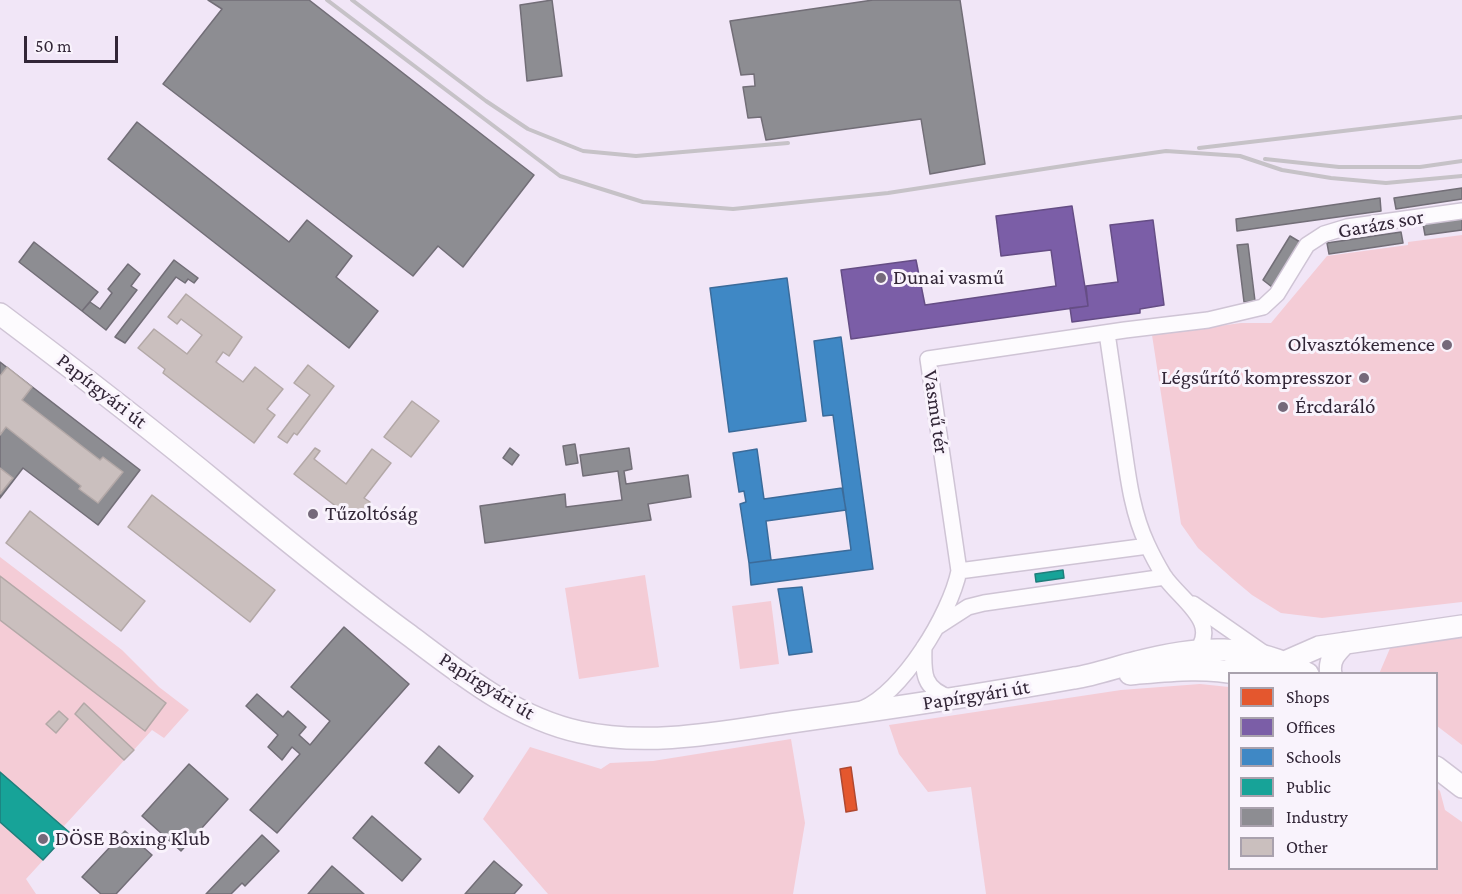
<!DOCTYPE html>
<meta charset="utf-8">
<style>
body{margin:0}
#map{position:relative;width:1462px;height:894px;overflow:hidden;background:#f1e6f7;font-family:"Crimson Pro",serif}
canvas{display:block}
.legend{position:absolute;left:1228px;top:672px;width:210px;height:198px;box-sizing:border-box;background:#f9f3fc;border:2px solid #a9a1ad;margin:0;padding:8px 10px;list-style:none;font-size:18px;color:#322637}
.legend li{display:flex;align-items:center;gap:12px;height:30px}
.legend b{width:30px;border:2px solid #a9a1ad}
.scale{position:absolute;left:24px;top:36px;width:94px;height:27px;box-sizing:border-box;border:3px solid #322637;border-top:0;padding-left:8px;font-size:18px;line-height:21px;white-space:nowrap;color:#322637;-webkit-text-stroke:4px #f9f3fc;paint-order:stroke}
</style>
<div id="map">
<canvas width="1462" height="894"></canvas>
<ul class="legend">
<li><b style="height:16px;background:#e4572e"></b>Shops</li>
<li><b style="height:16px;background:#7b5ea7"></b>Offices</li>
<li><b style="height:16px;background:#3f88c5"></b>Schools</li>
<li><b style="height:16px;background:#17a398"></b>Public</li>
<li><b style="height:16px;background:#8d8d92"></b>Industry</li>
<li><b style="height:16px;background:#cabfbe"></b>Other</li>
</ul>
<div class="scale">50 m</div>
</div>
<script>
const context = document.querySelector('canvas').getContext('2d');
context.lineJoin = 'round';
function paint(path, color) {
  context.fillStyle = color;
  context.fill(path, 'evenodd');
}
function trace(path, color, width, dash) {
  context.strokeStyle = color;
  context.lineWidth = width;
  context.lineCap = dash ? 'butt' : 'round';
  context.setLineDash(dash || []);
  context.stroke(path);
}
function label(font, color, halo, rows, align = 'center') {
  context.font = font + ' "Crimson Pro",serif';
  context.lineWidth = 6;
  context.setLineDash([]);
  context.textBaseline = 'middle';
  context.strokeStyle = halo;
  context.fillStyle = color;
  for (const [text, x, y, turn = 0] of rows) {
    context.save();
    context.translate(x, y);
    context.rotate((+turn || 0) * Math.PI / 180);
    context.textAlign = isNaN(turn) ? turn : align;
    if (halo) context.strokeText(text, 0, 0);
    context.fillText(text, 0, 0);
    context.restore();
  }
}
paint(new Path2D(`
 M1462,235V602L1322,618L1281,613L1252,595L1233,579L1198,548L1181,524L1152,335L1241,323H1271L1327,256L1408,245V242Z
 M0,557L122,650L159,687L189,710L164,738L152,730L64,826L69,832L26,879L36,894H0Z
 M645,575L659,667L579,679L565,588Z
 M771,601L779,664L740,669L732,606Z
 M1462,638V745L1437,726L1436,674H1379L1391,646Z
 M1200,684L1229,687L1230,868H1436L1437,788L1440,791L1445,810L1462,822V894H986L971,787L928,792L899,754L889,725L1121,690Z
 M791,739L805,823L793,894H548L483,819L530,747L601,769L610,763L653,761Z`), '#f4ccd6');
const shops = new Path2D(`
 M851,767L857,810L846,812L840,769Z`);
paint(shops, '#e4572e');
trace(shops, '#af4831', 1.5);
const offices = new Path2D(`
 M1072,206L1088,306L851,339L841,270L916,260L925,305L1056,286L1051,250L1001,256L996,216Z
 M1153,220L1164,305L1140,309V313L1072,322L1070,308L1088,306L1086,286L1118,282L1110,225Z`);
paint(offices, '#7b5ea7');
trace(offices, '#654d85', 1.5);
const schools = new Path2D(`
 M787,278L806,421L729,432L710,288Z
 M841,337L873,569L751,585L749,563L851,550L833,415L823,416L814,341Z
 M757,449L764,499L842,488L846,510L766,521L771,560L749,563L740,504L746,502L744,491L739,492L733,453Z
 M802,587L812,652L789,655L778,589Z`);
paint(schools, '#3f88c5');
trace(schools, '#3b6b9a', 1.5);
const public = new Path2D(`
 M1063,570L1064,578L1036,582L1035,574Z
 M0,772L69,832L43,860L0,822Z`);
paint(public, '#17a398');
trace(public, '#1f7e7b', 1.5);
const industry = new Path2D(`
 M208,0H309L534,175L463,267L438,246L413,276L163,84L222,9Z
 M552,0L562,76L527,81L520,5Z
 M873,0H960L985,164L930,174L921,119L766,140L761,117L748,118L743,87L755,86L754,74L741,75L730,21Z
 M137,122L289,242L307,220L352,256L336,277L378,311L349,348L108,159Z
 M1462,188V199L1396,209L1394,198Z
 M1380,198L1381,211L1237,231L1236,219Z
 M1462,218V230L1425,235L1423,224Z
 M1401,232L1403,243L1329,254L1327,243Z
 M1290,236L1300,242L1272,287L1263,280Z
 M34,242L98,292L82,311L19,262Z
 M1248,244L1255,301L1244,302L1237,245Z
 M174,260L198,278L194,283L188,279L185,283L176,277L125,343L115,337Z
 M128,264L140,274L131,286L137,290L106,330L82,311L90,302L100,309L112,293L108,289Z
 M0,362L140,470L98,525L23,468L0,498Z
 M575,444L578,463L566,465L563,446Z
 M510,448L519,455L512,465L503,458Z
 M629,448L632,469L624,471L626,484L688,475L691,497L648,504L651,520L485,543L480,506L565,494L566,507L622,500L618,471L583,476L580,455Z
 M344,627L409,684L277,833L250,810L300,754L292,747L282,760L268,747L278,735L246,706L257,694L283,717L288,711L306,727L299,735L310,745L330,721L291,687Z
 M439,746L473,776L459,793L425,763Z
 M189,764L228,799L181,851L142,816Z
 M372,816L421,859L402,881L353,838Z
 M125,831L152,855L116,894H101L82,877Z
 M262,835L279,851L245,886L242,883L231,894H206Z
 M494,861L522,885L514,894H465Z
 M332,866L364,894H308Z`);
paint(industry, '#8d8d92');
trace(industry, '#726e77', 1.5);
const building = new Path2D(`
 M186,294L242,337L229,356L223,352L216,362L243,382L255,367L283,389L267,409L275,415L254,443L163,373L165,369L138,348L154,329L187,354L202,335L181,319L177,324L168,317Z
 M308,365L334,386L297,435L294,433L287,443L278,437L310,395L294,383Z
 M7,367L32,387L22,400L100,460L103,457L123,472L98,503L79,489L81,486L6,427L0,435V376Z
 M412,401L439,421L411,457L384,437Z
 M315,448L320,451L314,459L346,484L372,449L391,463L364,498L370,502L355,521L294,474Z
 M0,468L13,478L0,494Z
 M152,495L275,590L250,622L128,527Z
 M30,511L145,601L121,631L6,543Z
 M0,576L166,703L145,731L0,620Z
 M84,703L134,750L124,760L75,714Z
 M59,711L68,719L56,733L46,724Z`);
paint(building, '#cabfbe');
trace(building, '#b3a8a7', 1.5);
const street = new Path2D(`
 M1107,333C1112,369 1118,406 1123,442C1128,477 1132,512 1147,544C1152,555 1158,566 1164,576C1180,600 1224,624 1193,655
 M959,571L1148,546
 M1193,604L1262,652
 M937,627L968,607L984,603L1165,577
 M924,647C923,674 923,689 951,698
 M862,709C903,692 950,614 959,571L928,359L1125,330L1208,320L1263,307L1277,294L1307,245L1324,234L1347,227L1462,211`);
const secondary = new Path2D(`
 M0,314C76,371 151,429 225,490C286,540 346,589 409,635C461,674 515,718 580,732C649,747 722,732 791,722C886,709 980,695 1074,678C1095,675 1116,667 1137,662C1198,646 1251,642 1308,674
 M1227,671H1264L1319,647L1462,626
 M1130,674C1165,671 1204,666 1239,674
 M1331,674C1328,660 1336,652 1345,643
 M1436,767L1462,787`);
trace(street, '#cfc4d5', 18);
trace(secondary, '#cfc4d5', 24);
trace(street, '#fdfbfe', 15);
trace(secondary, '#fdfbfe', 21);
trace(new Path2D(`
 M327,0L560,176L643,202L733,209L888,193L1089,162L1166,151L1240,156L1282,170L1331,178L1386,183L1462,176
 M352,0L486,101L528,129L583,151L636,156L788,143
 M1199,148L1462,117
 M1265,159L1339,167H1420L1462,161`), '#c6c2c7', 4);
for (const [x, y, r, color] of [
 [881,278,6,"#75697a"],
 [1447,345,6,"#75697a"],
 [1364,378,6,"#75697a"],
 [1283,407,6,"#75697a"],
 [313,514,6,"#75697a"],
 [43,839,6,"#75697a"]
]) {
  const dot = new Path2D();
  dot.arc(x, y, r, 0, 2 * Math.PI);
  context.fillStyle = color;
  context.fill(dot);
  trace(dot, '#f9f3fc', 2);
}
label('21px', '#322637', '#f9f3fc', [
 ["Garázs sor",1381,224,-10],
 ["Papírgyári út",102,391,38],
 ["Vasmű tér",936,412,82],
 ["Papírgyári út",487,686,32],
 ["Papírgyári út",976,695,-9]
]);
label('21px', '#322637', '#f9f3fc', [
 ["Dunai vasmű",893,278],
 ["Olvasztókemence",1435,345,"right"],
 ["Légsűrítő kompresszor",1352,378,"right"],
 ["Ércdaráló",1295,407],
 ["Tűzoltóság",325,514],
 ["DÖSE Boxing Klub",55,839]
], 'left');
</script>
